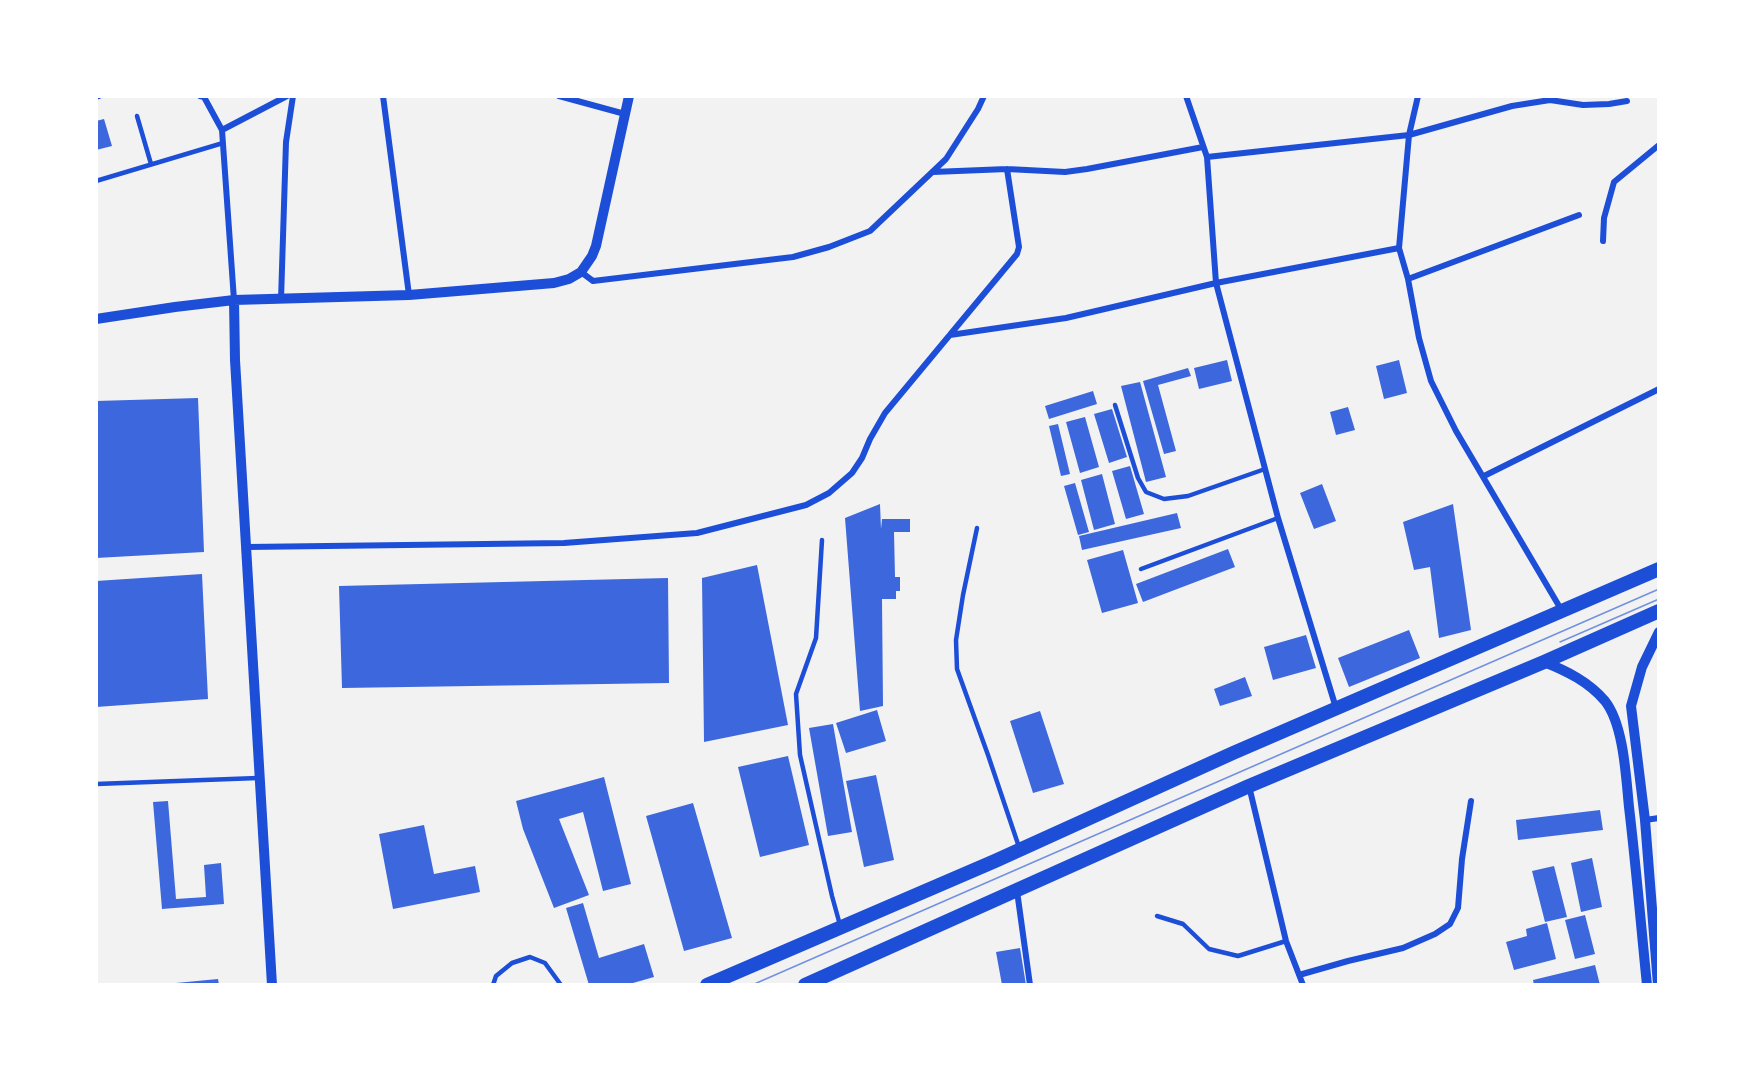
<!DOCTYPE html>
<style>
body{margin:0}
#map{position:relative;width:1755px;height:1081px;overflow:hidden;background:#f2f2f2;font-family:"PT Serif",serif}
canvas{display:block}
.frame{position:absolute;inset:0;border:98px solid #fff;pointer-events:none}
</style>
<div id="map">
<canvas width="1755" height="1081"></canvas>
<div class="frame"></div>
</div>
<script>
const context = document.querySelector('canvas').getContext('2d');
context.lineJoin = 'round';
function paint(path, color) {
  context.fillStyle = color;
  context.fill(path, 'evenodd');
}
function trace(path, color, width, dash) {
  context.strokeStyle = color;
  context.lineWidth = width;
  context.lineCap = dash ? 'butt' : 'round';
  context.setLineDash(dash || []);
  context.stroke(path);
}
paint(new Path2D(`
 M104,119L112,146L96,150V121Z
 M1227,360L1232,381L1199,389L1194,368Z
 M1399,360L1407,393L1384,399L1376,366Z
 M1188,368L1191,376L1158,385L1176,451L1164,454L1143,381Z
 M1140,382L1166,477L1146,482L1121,386Z
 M1093,391L1097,404L1049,419L1045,406Z
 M198,398L204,552L96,558V401Z
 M1348,407L1355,430L1336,435L1330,412Z
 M1112,409L1127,457L1109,463L1094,414Z
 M1085,417L1099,467L1080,473L1066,422Z
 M1058,424L1070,474L1061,476L1049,426Z
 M1130,466L1144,514L1126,519L1112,471Z
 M1102,474L1115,524L1094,530L1081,480Z
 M1075,483L1089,532L1078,535L1064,486Z
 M1322,484L1336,521L1314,529L1300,493Z
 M880,504L881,529L882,519H910V532H894L895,577H900V591H896V599H882L883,706L860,711L845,518Z
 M1453,504L1471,630L1439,638L1430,567L1414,570L1403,522Z
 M1177,513L1181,528L1082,550L1079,536Z
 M1228,549L1235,567L1143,602L1136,584Z
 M1123,550L1138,603L1102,613L1087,560Z
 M757,565L788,725L704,742L702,578Z
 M202,574L208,699L96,707V581Z
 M668,578L669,683L342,688L339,586Z
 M1409,630L1420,658L1349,687L1338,658Z
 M1306,635L1316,668L1273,680L1264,647Z
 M1245,677L1252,696L1220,706L1214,689Z
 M877,710L886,741L846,753L836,723Z
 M1040,711L1064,784L1033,793L1010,721Z
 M833,724L852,832L828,836L809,728Z
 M788,756L809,845L760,857L738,767Z
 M876,775L894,860L864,867L846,781Z
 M604,777L631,884L603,891L583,812L559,819L589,895L554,908L523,829L516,801Z
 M168,801L176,899L206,897L204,865L221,863L224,904L162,909L153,802Z
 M693,803L732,938L684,951L646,816Z
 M1600,810L1603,830L1518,840L1516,820Z
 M424,825L434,874L475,866L480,892L393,909L379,834Z
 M1592,858L1602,907L1581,912L1571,863Z
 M1554,866L1567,917L1545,922L1532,871Z
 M583,903L599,958L644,944L654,977L626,985H589L566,908Z
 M1585,915L1595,954L1575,959L1565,920Z
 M1547,923L1556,959L1514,970L1506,942L1527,936L1526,929Z
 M1020,948L1026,985H1002L996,952Z
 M1595,965L1600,985H1534L1533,980Z
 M218,979L219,985H177L176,983Z`), '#3d67dc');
trace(new Path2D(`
 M137,116L151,164
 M96,181L223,143
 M1115,405L1138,478L1146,492L1164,499L1188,496L1265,469
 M977,528L963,595L956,640L957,669L988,755L1019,847
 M822,540L816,638L796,694L800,755L832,896L840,925
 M1141,569L1278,518
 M96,784L258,778
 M1157,916L1183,924L1209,949L1238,956L1286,941
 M493,985L496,976L512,963L530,957L545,963L561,985`), '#1d4ed8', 4.5);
trace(new Path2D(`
 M200,96L204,97L222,130L287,96
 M383,96L409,295
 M559,96L625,114
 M1186,96L1207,157L1216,283L1278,518L1336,708
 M1418,96L1409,135L1399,248L1408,279L1419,338L1431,381L1456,431L1562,611
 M96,97L99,96
 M222,130L234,300
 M1207,157L1409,135L1512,106L1550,100L1583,105L1609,104L1627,101
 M933,172L1007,169L1065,172L1087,169L1203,147
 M1603,241L1604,218L1614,182L1659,145
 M581,272L593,281L793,257L829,247L870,231L946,159L978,109L984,96
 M1408,279L1579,215
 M281,300L286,142L293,96
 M950,335L1066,318L1216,283L1399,248
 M1484,476L1659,389
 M247,547L564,543L697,533L806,505L829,493L852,473L862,458L870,439L885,413L1017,254L1019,247L1007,169
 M1249,786L1286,941L1303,985
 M1645,820L1659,818
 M1017,891L1030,985
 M1299,975L1348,961L1403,948L1435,934L1450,924L1458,908L1462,859L1471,801`), '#1d4ed8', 6);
trace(new Path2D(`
 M234,300L235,360L272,985
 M96,319L175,307L234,300L409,295L554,283L569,279L581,272L592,256L596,246L629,96
 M1544,662C1567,671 1589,682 1605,701C1624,725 1626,778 1629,807C1636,866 1641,926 1647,985
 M1658,985L1645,820L1631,706L1642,667L1659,632`), '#1d4ed8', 10);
trace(new Path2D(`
 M707,985L995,861L1233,753L1659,569
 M805,985L1249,786L1544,662L1659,611`), '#1d4ed8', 14);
trace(new Path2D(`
 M1560,642L1659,599
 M752,985L1659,589`), '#7290e2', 1.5);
</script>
